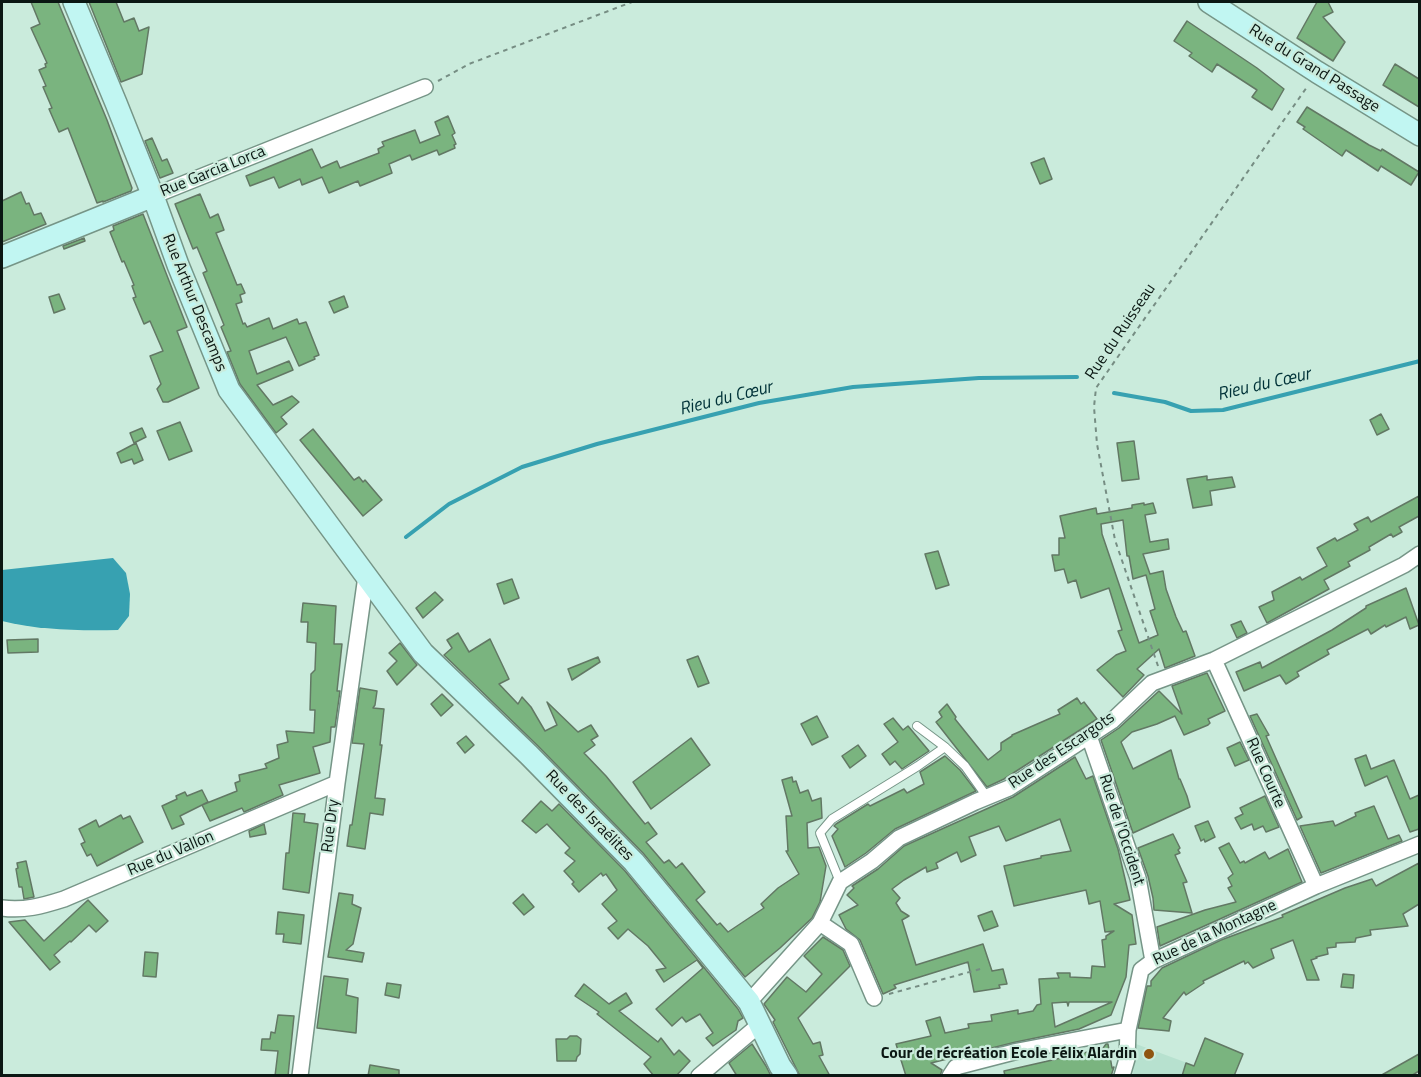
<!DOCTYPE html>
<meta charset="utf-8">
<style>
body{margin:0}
#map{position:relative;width:1421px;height:1077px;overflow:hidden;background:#caebdc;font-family:"Titillium Web",sans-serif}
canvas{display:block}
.frame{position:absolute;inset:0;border:3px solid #0b1713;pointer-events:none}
</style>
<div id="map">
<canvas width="1421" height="1077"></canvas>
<div class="frame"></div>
</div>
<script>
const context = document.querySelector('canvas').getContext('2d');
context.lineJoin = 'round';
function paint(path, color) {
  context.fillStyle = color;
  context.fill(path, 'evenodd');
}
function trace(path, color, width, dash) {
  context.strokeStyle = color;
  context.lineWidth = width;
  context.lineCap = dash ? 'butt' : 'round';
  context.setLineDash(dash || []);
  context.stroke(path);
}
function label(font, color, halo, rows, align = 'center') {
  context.font = font + ' "Titillium Web",sans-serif';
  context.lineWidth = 4.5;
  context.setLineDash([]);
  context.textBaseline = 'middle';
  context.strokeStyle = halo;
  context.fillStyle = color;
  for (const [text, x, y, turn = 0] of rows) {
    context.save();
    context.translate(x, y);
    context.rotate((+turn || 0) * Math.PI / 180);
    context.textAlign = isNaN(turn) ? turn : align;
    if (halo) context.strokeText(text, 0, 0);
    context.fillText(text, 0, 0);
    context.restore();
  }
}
paint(new Path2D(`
 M1136,1044L1190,1064L1186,1075H1133Z`), '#b7e1cf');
paint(new Path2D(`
 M113,558L126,573L130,594L129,616L118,630C80,631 38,630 2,621V570Z`), '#37a1b1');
trace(new Path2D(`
 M1114,393L1165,402L1191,411L1223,410L1420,361
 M406,537L449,504L522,467L597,444L759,403L853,387L979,378L1077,377`), '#37a1b1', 4);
const building = new Path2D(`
 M31,2H58L107,120L132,188L131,191L103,202V201L97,203L68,128L59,132L49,109L52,108L43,87L46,86L39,70L46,67L45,64L47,63L31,28L40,24Z
 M89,2H116L124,22L134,18L139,31L149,27L142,74L121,82Z
 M1317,2H1328L1333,12L1323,17L1345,42L1333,61L1297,38Z
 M1187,21L1257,68L1284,89L1272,110L1252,97L1257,90L1217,64L1212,72L1189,56L1192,53L1174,41Z
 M1395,64L1419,79V107L1383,85Z
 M1307,107L1369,145L1381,151L1382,149L1419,172L1411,185L1381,166L1378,171L1346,150L1342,156L1303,129L1305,127L1297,122Z
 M448,116L455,133L452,135L456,144L454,145L455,148L439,155L437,150L412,160L410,155L389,164L392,173L360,186L358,181L329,193L322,177L302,185L300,179L279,188L274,177L250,186L246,176L312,149L321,168L337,161L340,168L379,153L378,149L384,146L382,142L415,130L420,143L440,135L435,122Z
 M152,138L162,161L167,159L173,173L160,178L145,141Z
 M1044,158L1052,179L1040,184L1031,163Z
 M21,192L26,204L29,203L34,215L41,213L46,224L2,242V201Z
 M200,194L210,218L218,214L224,230L216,233L237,285L241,284L245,293L240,295L242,302L236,304L243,324L245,323L247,327L269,318L273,329L297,319L299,324L306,322L319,355L314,357L315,359L299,366L286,337L249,351L257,374L289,361L293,370L257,385L273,405L292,396L299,402L281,417L287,424L276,433L240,384L227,352L231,351L221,327L224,325L203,273L207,271L197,247L193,249L175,204Z
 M143,214L187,327L177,331L199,388L168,402H163L157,389L161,384L150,356L163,351L150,321L144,324L133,298L136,297L132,286L134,285L124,261L122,262L110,232L114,230L113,226Z
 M84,238L85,241L64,249L63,246Z
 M59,294L65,309L54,313L49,297Z
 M344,296L348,307L334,313L329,302Z
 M1381,414L1389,429L1377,435L1370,420Z
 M180,422L192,451L169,460L157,431Z
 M142,428L146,437L134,443L130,433Z
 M313,429L354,480L359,477L363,482L365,480L382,500L363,516L300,440Z
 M1134,441L1139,479L1122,481L1117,443Z
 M136,443L143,460L134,464L132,459L121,463L117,453Z
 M1207,476V480L1232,477L1235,487L1210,491L1212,505L1193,508L1187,479Z
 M1419,496V516L1399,527L1402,532L1393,537L1391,534L1369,547L1370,550L1348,562L1350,566L1324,580L1329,589L1267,623L1259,607L1274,600L1272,592L1300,577L1302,580L1327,566L1317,548L1335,538L1337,541L1358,530L1354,524L1368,517L1371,522Z
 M1144,503V505L1153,503L1156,513L1145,515L1150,542L1168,539L1169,549L1143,554L1150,574L1163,571L1166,589L1176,617L1183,632L1186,631L1195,656L1165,668L1159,649L1137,669L1144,675L1123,697L1097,670L1116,655L1126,651L1118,631L1122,630L1109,588L1081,598L1076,580L1068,583L1064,569L1055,571L1052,555H1059V538H1065L1060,516L1096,508L1097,514L1132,508V505ZM1123,520L1127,556H1129L1133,579L1146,575L1155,609L1150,611L1158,635L1139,643L1102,534L1101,524Z
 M938,551L949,585L936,589L925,554Z
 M512,579L519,598L504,604L497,584Z
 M1406,588L1419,625L1410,629L1406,617L1386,627L1385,625L1371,634L1368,629L1327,650L1329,654L1297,672L1299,676L1286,684L1280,675L1244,691L1236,672L1260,662L1262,668L1332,630L1366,608V606Z
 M435,592L443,600L423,618L416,608Z
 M303,603L336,606L334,644H342L337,691H340L335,727H331L330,742L313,747L320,773L279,785L283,795L244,812L242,808L210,821L202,805L237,791L235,783L240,781L239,775L267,768L265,764L279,758L277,745L288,742L286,731L314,733L315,710H310L311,674L315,670L316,643L307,642L308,622H301Z
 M1241,621L1247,633L1237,638L1231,625Z
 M458,633L469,652L490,639L509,679L499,684L518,704L522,697L531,707L545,731L557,725L547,702L578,732L591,725L598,736L591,740L595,745L584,753L606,776L645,824L648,822L657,834L646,842L664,863L669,860L676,868L682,863L705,892L696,900L717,925L720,923L728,932L764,908L761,904L778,888L799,874L786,851H788L786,816H792L782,780L792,777L793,782L796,781L800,793L808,790L812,801L821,798L822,818L807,823L808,848L819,847L826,866L820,902L812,918L780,948L745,977L643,853L538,746L444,655L452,648L447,640Z
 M38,639V652L8,653L7,640Z
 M400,643L417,665L397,685L387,671L397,661L389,653Z
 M698,656L709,683L698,687L687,660Z
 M598,657L600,662L572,680L568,669Z
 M1207,673L1225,711L1208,719L1210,723L1208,725L1184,735L1175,716L1157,724L1132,732L1121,742L1133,769L1171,750L1179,779H1180L1187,796L1190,807L1133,833L1101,740L1119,728L1159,691L1182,714L1172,686Z
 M360,688L377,691L375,705L373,708L384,709L380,745H382L375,798L385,799L383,815L370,813L365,849L347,846L350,825H352L364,744L352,743Z
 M442,694L453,705L441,716L431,704Z
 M1077,698L1081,704L1084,702L1097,719L1004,779L987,787L936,722L942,717L939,712L947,704L956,717L955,719L988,760L1001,750V743L1012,736V735L1060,714L1058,710Z
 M1257,714L1269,735L1266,736L1302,817L1297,820L1250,716Z
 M817,716L828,737L812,745L801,724Z
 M893,718L903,730L908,726L929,751L902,769L895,761L890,765L882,754L898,742L884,724Z
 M466,736L474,745L465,753L457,743Z
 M691,738L710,765L651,809L633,782Z
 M1240,742L1249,760L1235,766L1227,748Z
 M858,745L866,756L850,768L842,756Z
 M1366,755L1371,769L1394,760L1410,799L1419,795V829L1410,832L1387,776L1365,786L1355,759Z
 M945,756L960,770L976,791L895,829L866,853L845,867L832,836L838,829L834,826L836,824L868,804L870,806L904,789L907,793L924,784L920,772Z
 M1075,757L1086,779L1093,776L1118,849L1130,900L1114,904L1132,915L1136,944L1129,945L1126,977L1111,1015L1079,1029L1016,1042L931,1063L942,1070L940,1076H906L896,1044L931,1036L926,1021L940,1017L945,1033L969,1028L968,1024L992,1021L991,1015L1018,1010V1014L1033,1011L1037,1005L1041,1004L1039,979L1059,978L1057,973H1070V977L1091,978L1092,966L1105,967L1102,940L1106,939V936L1114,931L1105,932L1100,901L1089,904L1086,890L1014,906L1004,866L1041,858V856L1071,851L1060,819L1006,841L999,826L969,837L976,855L961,862L957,852L936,863L938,868L927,872L926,867L904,880L892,889L900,898L896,903L901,911L909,916L902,920L916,965L983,944L992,971L1003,969L1007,984L999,985L1000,988L974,992L968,962L894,985L896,988L883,994L860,940L846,929L839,915L858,905L847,895L854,888L852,886L878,869L904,846L1013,797ZM1067,1002L1068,1006L1069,1002H1112L1055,1027L1052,1003Z
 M202,790L208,802L180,816L184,824L172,829L162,806L177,799L176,796L185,792L187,796Z
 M1265,796L1279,827L1266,832L1263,826L1254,830L1252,824L1241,829L1235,818L1243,814L1240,808Z
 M541,801L552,811L559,804L625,871L738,1009L743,1018L738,1021L736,1030L713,1046L706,1038L713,1033L700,1014L686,1022L682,1017L672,1026L656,1009L703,968L697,960L664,982L656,970L666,968L648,946L628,929L618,939L608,928L617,921L602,904L617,890L606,874L603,876L601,873L579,892L572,884L574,882L564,871L575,861L565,853L570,848L547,824L536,833L522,821Z
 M1374,806L1388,839L1399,835L1402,841L1321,873L1300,826L1333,821L1335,826L1356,816L1355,813Z
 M293,813L305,814L304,822L318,824L309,893L283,889L286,853H289Z
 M121,815L123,819L130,816L143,842L97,866L91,854L87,856L81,844L85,842L79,829L96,820L99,827Z
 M1208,821L1215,837L1205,842L1204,839L1201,841L1195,826Z
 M264,824L266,834L250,837L249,831Z
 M1173,834L1180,848L1178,850L1180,853L1175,855L1187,882L1183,883L1192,913L1154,910L1153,898L1148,876L1138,848Z
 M1229,843L1240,863L1244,861L1245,863L1265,852L1269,859L1288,849L1302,882L1160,946L1157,927L1205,910L1236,902L1228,888L1232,886L1228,878L1233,874L1219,848Z
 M26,861L34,897L24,899L22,887H19L16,869L18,868L17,863Z
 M1419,863V904L1403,914L1408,926L1370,930L1371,935L1356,938L1355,942L1336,943V947L1327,948L1328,954L1316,957L1317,958L1311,960L1319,980H1307L1293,940L1271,949L1274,958L1253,968L1248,962L1245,964L1244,961L1203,981L1204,983L1186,995L1184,992L1163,1018L1171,1021L1169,1031L1138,1028L1147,986H1151V981L1162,968L1221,940L1283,917L1282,915L1345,888L1372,879L1376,886Z
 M339,893L353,895L352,904L361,908L353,944L346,950L364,953L362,962L328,957Z
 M523,894L534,907L524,915L513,903Z
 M88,900L108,921L96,932L89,925L71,942L70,941L54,955L60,962L50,970L9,922L25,920L44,941Z
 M992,911L998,926L984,931L978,916Z
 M278,912L304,915L301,944L283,942L284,934H276Z
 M823,937L843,950L850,966L798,1018L813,1044L820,1042L823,1055L819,1056L830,1076H800L773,1022L775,1020L764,1004L787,977L806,992L822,974L804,956Z
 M145,952L158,953L156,977L143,976Z
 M1343,974L1354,975L1353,988L1341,987Z
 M324,976L348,979L346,995L358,998L356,1033L317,1028Z
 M387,983L401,985L399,998L385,995Z
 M584,984L609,1004L626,993L632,1003L619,1011L658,1042L661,1038L674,1055L679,1050L690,1061L676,1076H654L644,1064L651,1057L597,1014L599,1012L575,996Z
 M278,1015L294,1016L288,1076H275L278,1051L261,1050L262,1039H270L271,1032L275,1033Z
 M570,1036H577L581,1039L580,1054L577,1057L576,1061H557L556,1039H567Z
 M1205,1038L1243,1054L1234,1076H1182L1186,1063L1194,1066Z
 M752,1044L766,1066L771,1076H737L729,1063Z
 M1106,1044H1108L1112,1068L1114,1067L1111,1076H1005L1004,1071L1092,1051L1099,1054Z
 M1419,1054V1071L1411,1076H1380Z
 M370,1065L399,1070V1076H368Z`);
paint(building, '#7ab47f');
trace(building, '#627864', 1.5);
const lane = new Path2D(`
 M917,726L945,747L965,766L987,797
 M840,882L820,833L832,819L918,766L945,747`);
const street = new Path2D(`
 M153,196L425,87
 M1214,660L1316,886
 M1089,736L1138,878L1153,961
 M2,908C24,911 42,906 64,899L337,783
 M820,923L851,944L874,998
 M749,1002L820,923L840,882L872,861L899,838L975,802L1009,788L1112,721L1152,683L1214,660L1404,565L1420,554
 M300,1076L337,783L366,576
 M699,1076L759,1025
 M950,1076L956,1067L1018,1051L1128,1030
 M1122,1076L1127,1059L1128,1030L1141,970L1153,961L1316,886L1420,844`);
const secondary = new Path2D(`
 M74,2L116,103L153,196L178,265L229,390L423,653L529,755L634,862L749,1002L780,1066L787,1076
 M1209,2L1317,72L1420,135
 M2,257L153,196`);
trace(lane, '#769587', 10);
trace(street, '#769587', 18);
trace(secondary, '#769587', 24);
trace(new Path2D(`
 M438,81L469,64L632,2
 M1158,666L1115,540L1097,444L1094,407L1096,388L1307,87
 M889,994L984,968`), '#768d83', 2, [4.5, 4.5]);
trace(lane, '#fff', 8);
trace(street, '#fff', 15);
trace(secondary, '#c1f6f2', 21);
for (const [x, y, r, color] of [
 [1149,1054,6,"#8f5510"]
]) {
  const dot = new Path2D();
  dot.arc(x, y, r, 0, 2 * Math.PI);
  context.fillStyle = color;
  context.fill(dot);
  trace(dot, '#caebdc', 2);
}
label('16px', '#0b1713', '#caebdc', [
 ["Rue du Grand Passage",1314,69,32],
 ["Rue Garcia Lorca",213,172,-22],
 ["Rue Arthur Descamps",194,303,68],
 ["Rue du Ruisseau",1121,332,-56],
 ["Rue des Escargots",1062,751,-34],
 ["Rue Courte",1265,773,66],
 ["Rue des Israélites",589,816,46],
 ["Rue Dry",331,826,-83],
 ["Rue de l'Occident",1121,830,72],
 ["Rue du Vallon",171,854,-23],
 ["Rue de la Montagne",1215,933,-25]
]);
label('bold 16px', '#0b1713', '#caebdc', [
 ["Cour de récréation Ecole Félix Alardin",1137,1054]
], 'right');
label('italic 18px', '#003238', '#caebdc', [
 ["Rieu du Cœur",1264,385,-13],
 ["Rieu du Cœur",726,399,-14]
]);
</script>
